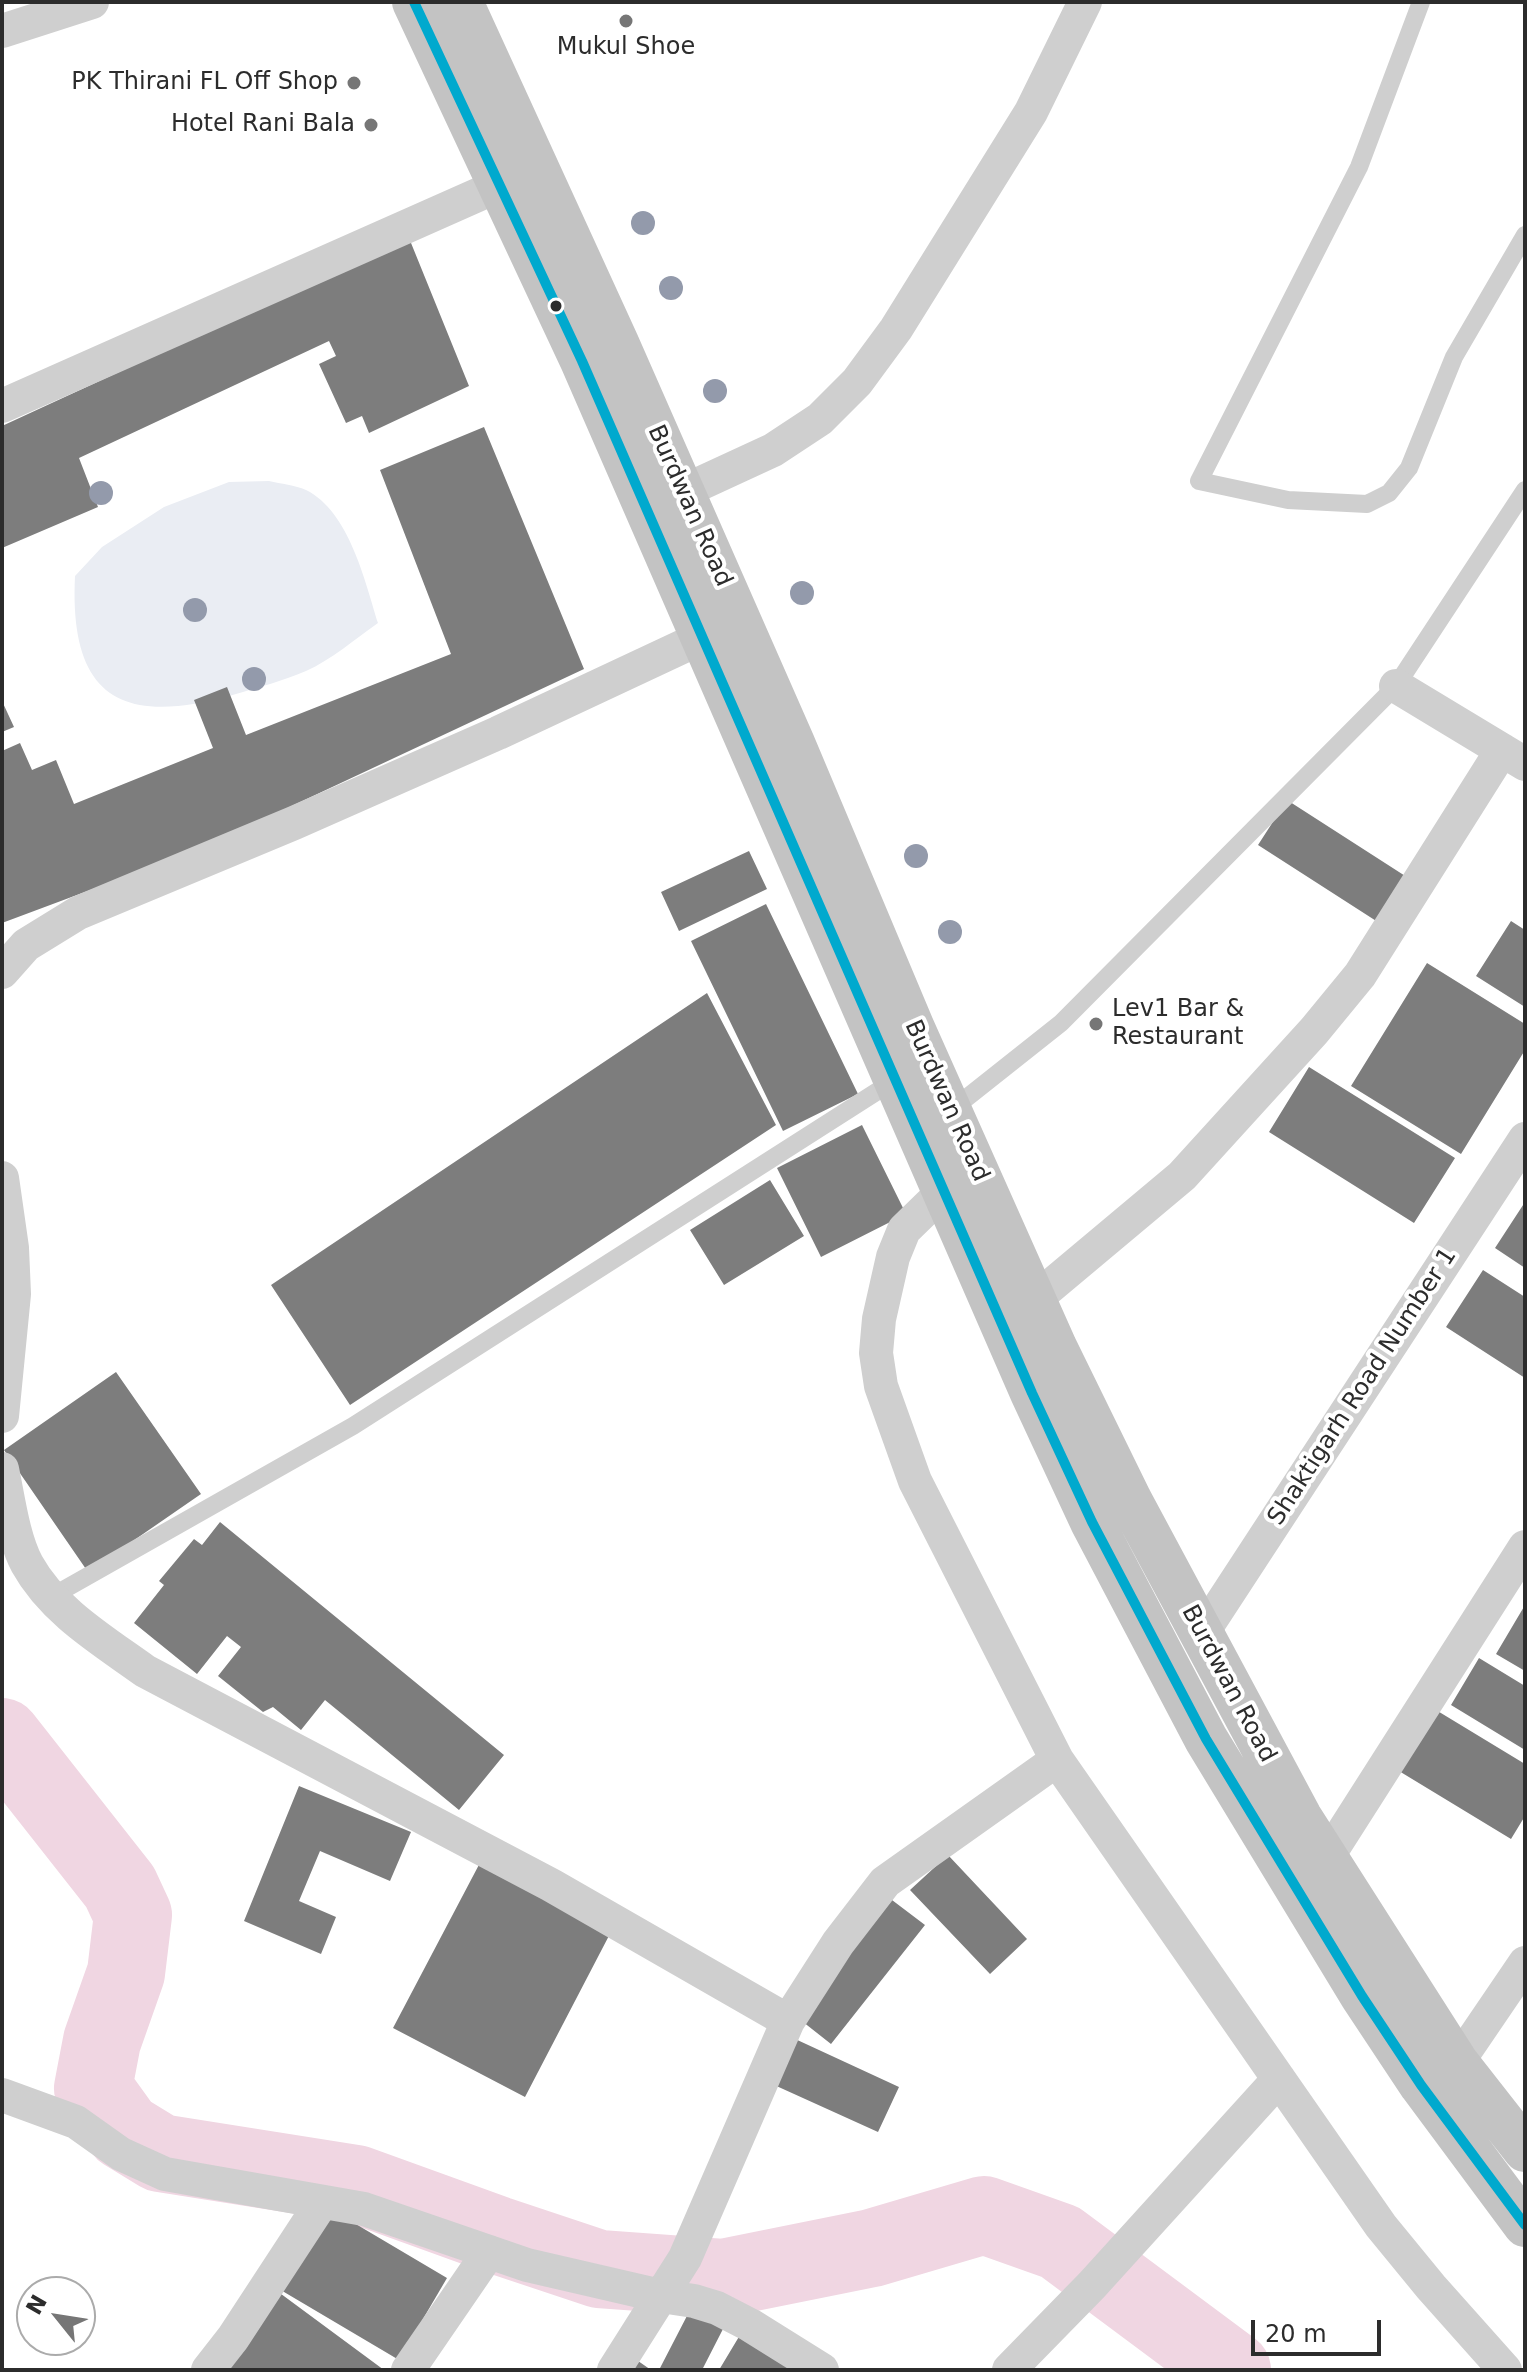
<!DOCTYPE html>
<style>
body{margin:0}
#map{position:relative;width:1527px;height:2372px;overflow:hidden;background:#fff;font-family:"DejaVu Sans",sans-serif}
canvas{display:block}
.frame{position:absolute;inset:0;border:4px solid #2c2c2c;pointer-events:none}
.north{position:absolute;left:16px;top:2276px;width:80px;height:80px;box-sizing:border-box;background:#fff;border:2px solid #ababab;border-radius:50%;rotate:300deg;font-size:22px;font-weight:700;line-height:32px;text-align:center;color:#2c2c2c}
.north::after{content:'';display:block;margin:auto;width:28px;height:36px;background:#767676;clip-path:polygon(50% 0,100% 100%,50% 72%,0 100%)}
.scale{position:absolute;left:1251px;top:2320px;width:130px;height:36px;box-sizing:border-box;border:4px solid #2c2c2c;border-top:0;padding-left:10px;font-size:24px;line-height:28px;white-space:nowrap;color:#2c2c2c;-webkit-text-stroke:6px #fff;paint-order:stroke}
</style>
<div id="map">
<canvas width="1527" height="2372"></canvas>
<div class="frame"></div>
<div class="north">N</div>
<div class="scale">20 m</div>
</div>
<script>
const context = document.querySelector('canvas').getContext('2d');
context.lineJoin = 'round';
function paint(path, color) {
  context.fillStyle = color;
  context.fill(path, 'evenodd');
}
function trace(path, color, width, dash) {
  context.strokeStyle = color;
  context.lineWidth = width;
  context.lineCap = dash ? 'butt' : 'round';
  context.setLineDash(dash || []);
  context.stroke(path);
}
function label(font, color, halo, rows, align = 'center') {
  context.font = font + ' "DejaVu Sans",sans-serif';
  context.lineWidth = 8;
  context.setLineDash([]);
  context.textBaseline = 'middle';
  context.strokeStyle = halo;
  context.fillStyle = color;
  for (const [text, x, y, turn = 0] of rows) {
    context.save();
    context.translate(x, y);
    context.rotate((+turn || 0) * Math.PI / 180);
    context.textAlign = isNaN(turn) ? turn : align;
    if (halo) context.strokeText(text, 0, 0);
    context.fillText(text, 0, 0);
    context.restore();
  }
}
paint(new Path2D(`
 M269,481C281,484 295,485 306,490C349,511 365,581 378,623C355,639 331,660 306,671C283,681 259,687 236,694C123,727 69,699 75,576L102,547L164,507L229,482Z`), '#eaedf3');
trace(new Path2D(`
 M2,1737L120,1887L133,1915L126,1973L102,2041L93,2088L124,2131L160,2153L356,2184L497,2235L599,2269L723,2278L872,2248L984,2215L1060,2242L1232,2370`), '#f0d6e2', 78);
paint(new Path2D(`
 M409,238L469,386L369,433L362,416L346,423L319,364L336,356L329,341L79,458L98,507L2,548V426Z
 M484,427L584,669L200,849L2,923V751L20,743L32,770L56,760L74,804L213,748L194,700L227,687L246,735L451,654L380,470Z
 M2,701L14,727L2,732Z
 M1287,800L1413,881L1384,926L1258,845Z
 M749,851L767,889L679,931L661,892Z
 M766,904L858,1094L783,1131L691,941Z
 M1511,921L1525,930V1007L1476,976Z
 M1427,963L1525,1024V1050L1461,1154L1351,1086Z
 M707,993L776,1125L350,1405L271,1285Z
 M1309,1067L1455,1158L1414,1223L1269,1132Z
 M862,1125L906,1214L821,1257L777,1168Z
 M770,1180L804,1236L724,1285L690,1230Z
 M1525,1202V1268L1495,1248Z
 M1483,1270L1525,1297V1378L1446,1327Z
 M116,1372L201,1494L88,1572L4,1450Z
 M220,1522L504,1755L459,1810L325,1700L301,1730L273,1707L263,1712L218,1676L241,1647L227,1636L197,1674L134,1623L164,1585L159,1581L194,1539L202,1545Z
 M1525,1605V1671L1496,1654Z
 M1479,1658L1525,1686V1750L1451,1705Z
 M1431,1707L1525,1764V1816L1511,1839L1394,1768Z
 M299,1786L411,1832L390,1881L320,1851L299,1901L336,1917L321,1954L244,1921Z
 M948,1855L1027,1939L990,1974L910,1890Z
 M482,1859L613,1928L525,2097L393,2028Z
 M892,1900L925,1925L831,2044L798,2018Z
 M793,2038L899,2087L878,2132L772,2084Z
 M327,2207L447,2278L399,2360L279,2289Z
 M273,2288L384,2370H213Z
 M689,2312L723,2329L702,2370H659Z
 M740,2335L790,2364L787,2370H719Z
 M631,2356L651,2370H621Z`), '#7d7d7d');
trace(new Path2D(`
 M1421,2L1359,167L1199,481L1288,500L1367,504L1389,493L1409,468L1454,357L1525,235
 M950,1111L1061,1023L1396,686L1525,490
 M49,1598L353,1426L895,1080`), '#cfcfcf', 18);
trace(new Path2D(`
 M2,31L92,2
 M2,406L500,185
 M682,492L773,450L820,419L857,382L896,329L1031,112L1085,2
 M1396,686L1525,764
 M2,972L26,945L78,913L294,823L498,733L703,637
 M2,1178L12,1248L14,1294L2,1416
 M944,1191L904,1230L893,1257L879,1319L876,1353L881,1386L915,1481L1057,1760L1381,2226L1431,2287L1505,2370
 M1034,1300L1182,1176L1314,1031L1360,975L1502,750
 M2,1469C8,1497 13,1538 27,1564C53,1611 102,1640 145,1671L551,1885L788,2021
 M1201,1635L1525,1139
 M1326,1859L1525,1547
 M1457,2063L1525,1963
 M2,2095L76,2122L121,2154L165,2174L364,2209L527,2265L661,2296L694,2301L717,2308L750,2325L822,2370
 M208,2370L233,2338L322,2202
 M408,2370L489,2252
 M614,2370L685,2258L788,2021L838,1943L885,1882L1057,1760
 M1009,2370L1092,2285L1279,2079`), '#cfcfcf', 34);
trace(new Path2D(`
 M414,2L582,361L1032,1393L1092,1522L1206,1739L1362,1996L1421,2085L1525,2225
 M461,2L617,343L793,743L912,1026L1055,1347L1130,1500L1300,1817L1457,2063L1525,2150`), '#c3c3c3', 44);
trace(new Path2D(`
 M414,2L582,361L1032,1393L1092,1522L1206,1739L1362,1996L1421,2085L1525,2225`), '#00a9ce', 10);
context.fillStyle = '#939aab';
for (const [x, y] of [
 [643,223],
 [671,288],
 [715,391],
 [101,493],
 [802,593],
 [195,610],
 [254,679],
 [916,856],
 [950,932]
]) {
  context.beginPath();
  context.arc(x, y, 12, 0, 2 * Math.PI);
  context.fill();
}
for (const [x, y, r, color] of [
 [626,21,8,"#767676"],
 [354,83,8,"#767676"],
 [371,125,8,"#767676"],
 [556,306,7,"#2c2c2c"],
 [1096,1024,8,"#767676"]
]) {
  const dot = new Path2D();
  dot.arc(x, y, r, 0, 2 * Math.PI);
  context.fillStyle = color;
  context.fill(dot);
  trace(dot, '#fff', 3);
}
label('24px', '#2c2c2c', '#fff', [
 ["Mukul Shoe",626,48,"center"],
 ["PK Thirani FL Off Shop",338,83],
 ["Hotel Rani Bala",355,125],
 ["Lev1 Bar &",1112,1010,"left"],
 ["Restaurant",1112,1038,"left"]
], 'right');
label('24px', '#2c2c2c', '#fff', [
 ["Burdwan Road",689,506,66],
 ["Burdwan Road",946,1101,66],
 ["Shaktigarh Road Number 1",1363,1387,-57],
 ["Burdwan Road",1228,1684,62]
]);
</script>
